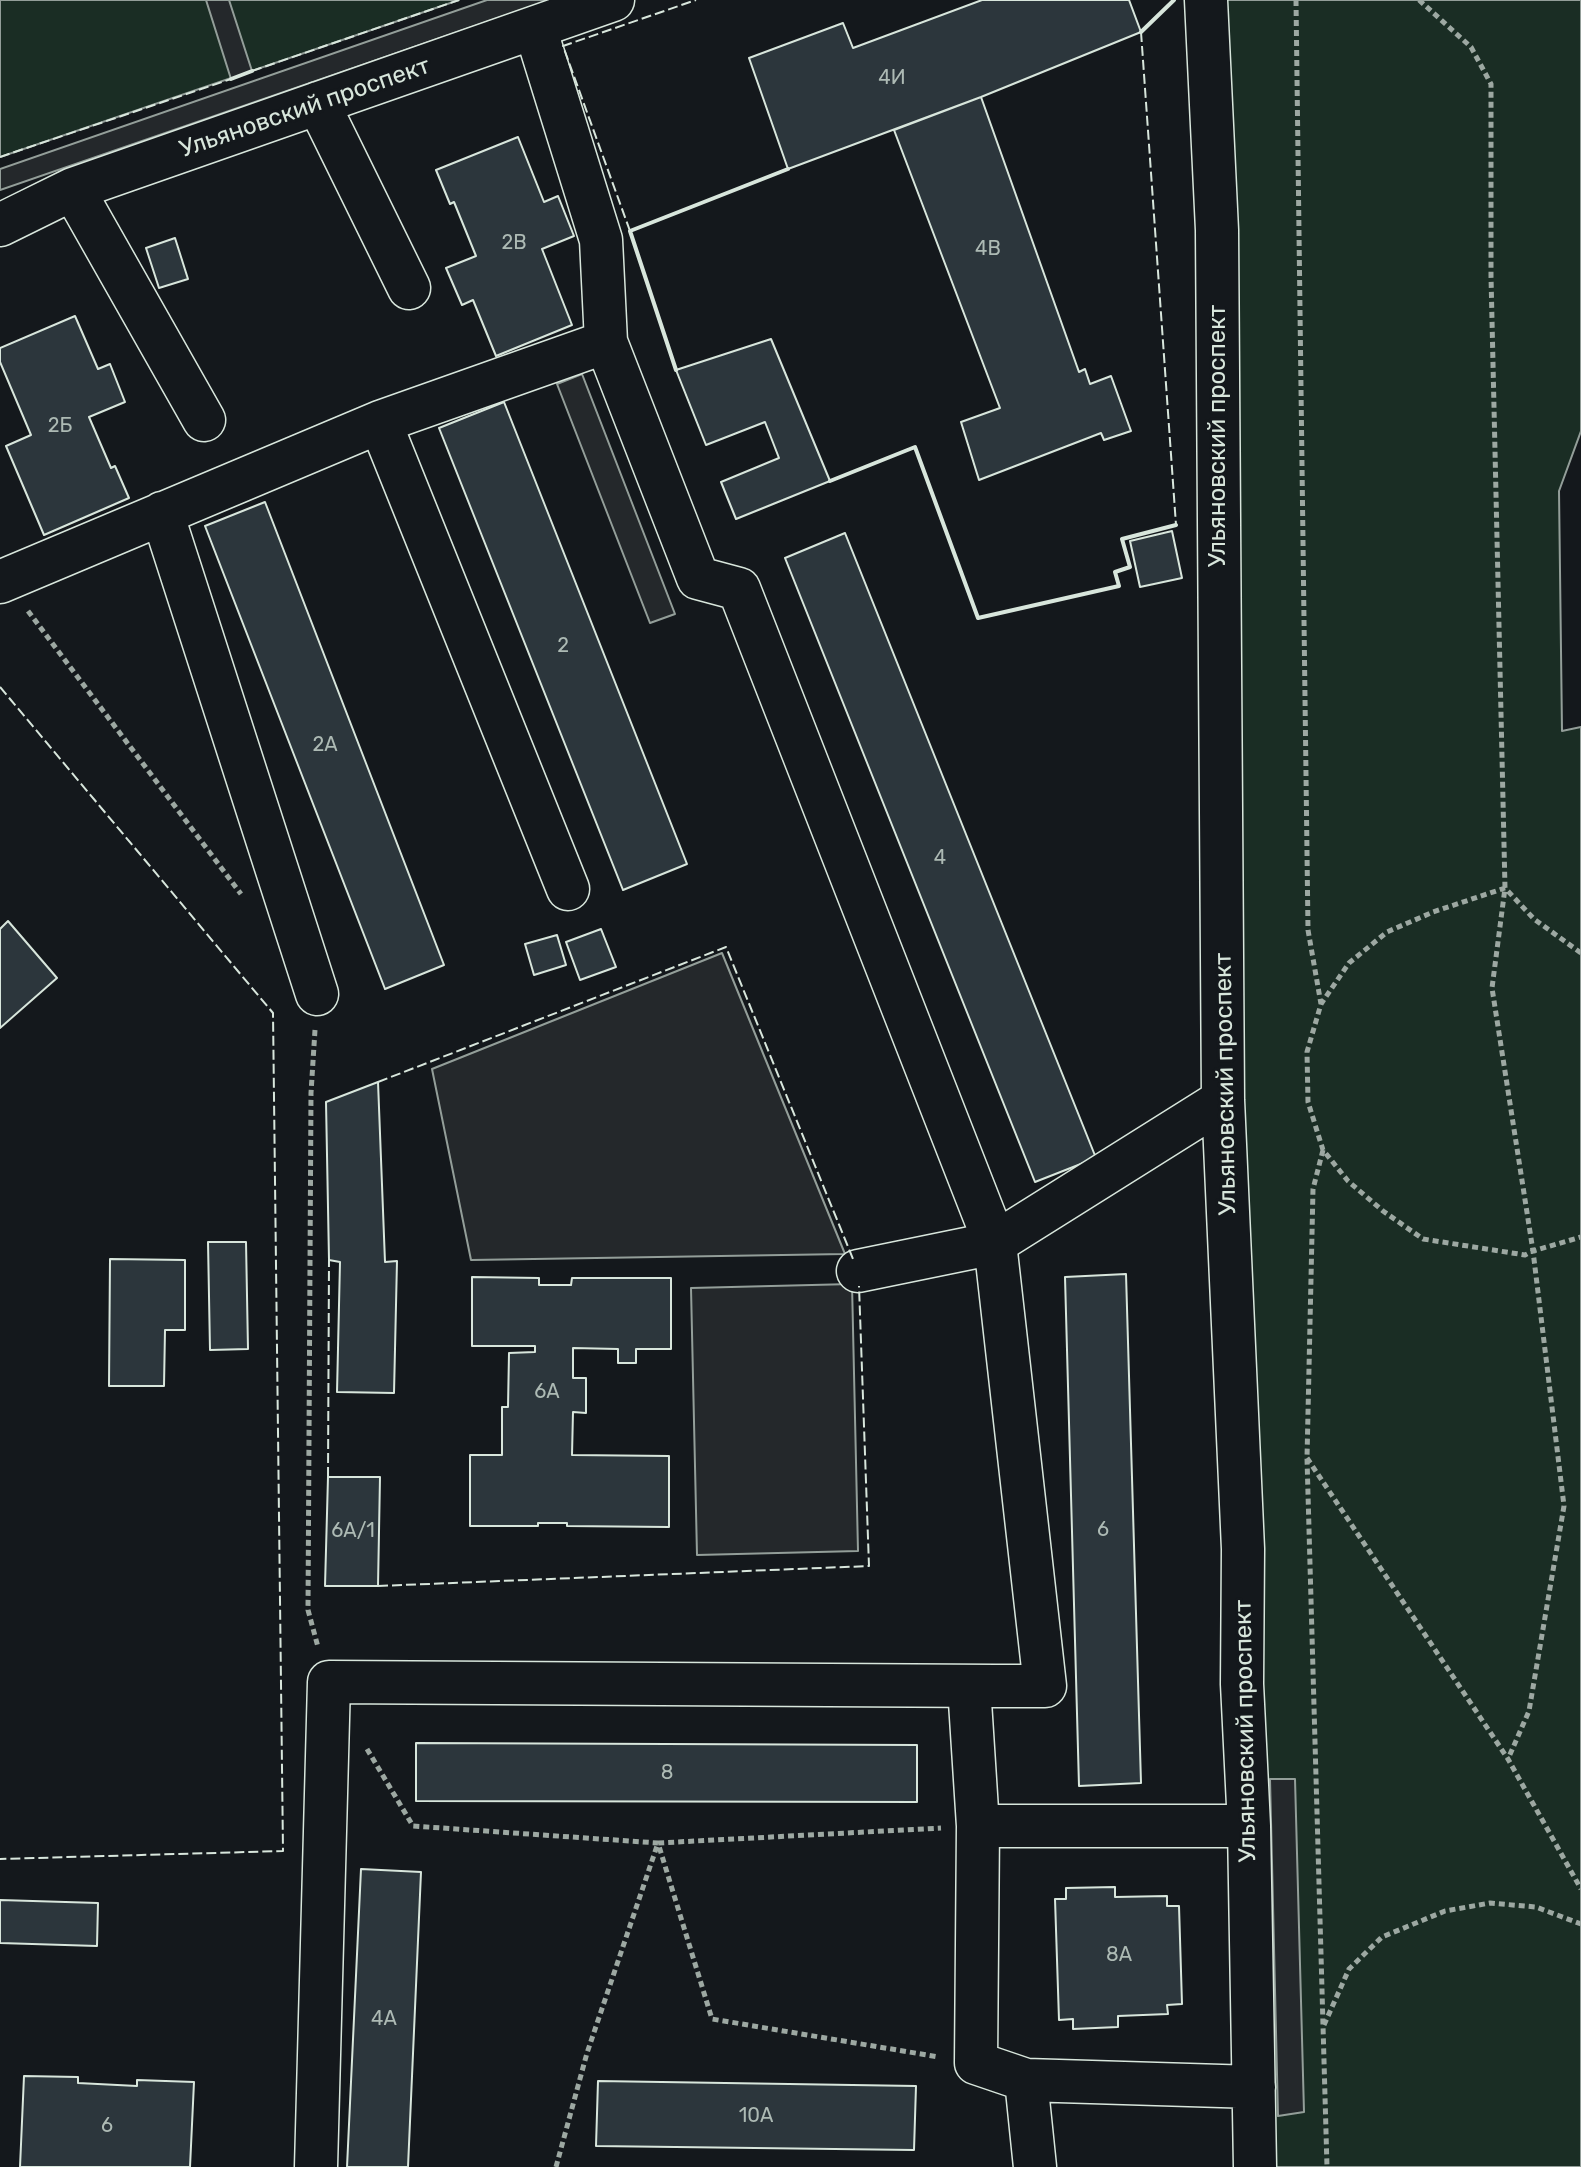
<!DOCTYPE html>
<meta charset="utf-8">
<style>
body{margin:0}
canvas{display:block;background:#14181c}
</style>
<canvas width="1581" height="2167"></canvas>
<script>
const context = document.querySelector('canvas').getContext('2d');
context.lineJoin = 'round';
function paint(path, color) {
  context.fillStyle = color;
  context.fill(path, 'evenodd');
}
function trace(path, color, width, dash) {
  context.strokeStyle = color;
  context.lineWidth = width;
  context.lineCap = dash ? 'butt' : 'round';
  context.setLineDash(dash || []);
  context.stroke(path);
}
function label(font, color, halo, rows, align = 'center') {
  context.font = font + ' Rubik,sans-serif';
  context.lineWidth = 6;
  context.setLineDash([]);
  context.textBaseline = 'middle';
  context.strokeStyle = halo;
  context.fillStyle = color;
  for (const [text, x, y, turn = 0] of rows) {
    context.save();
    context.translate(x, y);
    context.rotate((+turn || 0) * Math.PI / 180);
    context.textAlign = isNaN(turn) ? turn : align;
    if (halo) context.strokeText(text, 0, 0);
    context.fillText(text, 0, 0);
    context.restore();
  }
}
const green = new Path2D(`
 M0,0H459L0,157Z
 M1206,0H1581V431L1559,491L1562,731L1581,727V2167H1255Z`);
paint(green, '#1a2d24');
trace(green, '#939e99', 2);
const parking = new Path2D(`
 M206,0H229L252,71L231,79Z
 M487,0H550L0,190V169Z
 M582,374L675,614L650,623L557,384Z
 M722,953L845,1254L471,1260L432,1069Z
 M852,1284L858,1551L697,1555L691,1288Z
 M1270,1779H1295L1304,2112L1278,2116Z`);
paint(parking, '#24282b');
trace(parking, '#939e99', 2);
const building = new Path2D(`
 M982,0H1129L1141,32L981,97L788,169L749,58L843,23L853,48Z
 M981,97L1079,372L1085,369L1090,384L1111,376L1131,431L1104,440L1101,433L979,480L961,422L1000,408L894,130Z
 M518,137L544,202L558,196L574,236L542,249L572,325L496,356L473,300L462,305L446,268L476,256L454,202L450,204L436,170Z
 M175,238L188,279L159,288L146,248Z
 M75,316L98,369L110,364L125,402L89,417L111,468L115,466L129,498L44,535L6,446L31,435L0,362V348Z
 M771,339L830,481L736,519L721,482L779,458L765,422L706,445L676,370Z
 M504,402L687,864L623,890L439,428Z
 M265,502L444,965L385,989L205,526Z
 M1172,531L1182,578L1140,587L1130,541Z
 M845,533L1096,1158L1035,1182L785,558Z
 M8,921L57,978L0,1028V929Z
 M601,929L616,967L580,980L566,942Z
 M557,935L566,965L534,975L525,944Z
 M378,1082L385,1262L397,1261L394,1393L337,1392L340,1262L329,1260L326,1102Z
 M208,1242H246L248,1349L210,1350Z
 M110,1259L185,1260V1330H165L164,1386H109Z
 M1126,1274L1141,1783L1079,1786L1065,1277Z
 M472,1277L539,1278V1285H571L572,1278H671V1349H636V1363H618V1349L573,1348V1378H586V1413L573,1412L572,1455L669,1456V1527L567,1526V1523H538V1526H470V1455H502V1407H508L509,1353L535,1352V1346H472Z
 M328,1477H380L378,1586H325Z
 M416,1743L917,1745V1802L416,1801Z
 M361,1869L421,1872L408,2167H347Z
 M1115,1887V1897L1167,1896V1906H1179L1182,2004L1167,2005L1168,2014L1118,2016V2027L1073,2029V2019L1059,2020L1055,1899H1066V1888Z
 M0,1900L98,1903L97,1946L0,1943Z
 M24,2076L78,2077V2083L137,2086V2080L194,2082L190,2167H20Z
 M598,2081L916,2086L914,2150L596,2146Z`);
paint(building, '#2c363c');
trace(building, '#d8e6dc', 2);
const minor = new Path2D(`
 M1206,0L1217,230L1223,1100L1243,1549L1242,1684L1249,1826L1255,2167
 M535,28L601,240L606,342L698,578L739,589L995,1243L1045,1686H969L978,1826L976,2063L1026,2080
 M318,103L409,288
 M73,189L204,420
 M0,225L73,189L613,0
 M380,422L568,889
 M162,513L317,994
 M0,582L380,422L606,342
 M858,1271L995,1243L1223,1100
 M978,1826H1249
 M316,2167L329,1682L995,1686
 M1035,2167L1026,2080L1254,2087`);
trace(minor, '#d8e6dc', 45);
trace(new Path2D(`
 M1296,0L1308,930L1321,1004
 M1419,0L1471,47L1491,84V276L1505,888L1492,988L1533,1251L1564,1506L1529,1711L1508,1759
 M28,611L241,894
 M1581,953L1534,919L1505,888L1433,912L1387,932L1349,963L1321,1004L1307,1052L1308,1102L1323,1150L1348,1181L1383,1211L1423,1239L1525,1255L1533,1251L1581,1237
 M315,1030L311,1093L308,1610L318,1647
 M1323,1150L1313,1189L1307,1458L1327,2167
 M1307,1458L1508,1759L1581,1889
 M367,1749L413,1826L658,1843L712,2019L939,2057
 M1324,2025L1349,1969L1382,1937L1445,1911L1490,1903L1536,1907L1581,1924
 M556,2167L587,2053L658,1843L941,1828`), '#9da8a2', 5, [6, 4]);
trace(minor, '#14181c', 42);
trace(new Path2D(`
 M1141,32L1176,525
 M252,71L459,0
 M0,157L231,79
 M630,231L563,46L696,0
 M0,687L273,1013L283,1851L0,1859
 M378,1082L726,947L853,1259
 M328,1477L329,1260
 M378,1586L869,1566L859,1286`), '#d8e6dc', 2, [10, 4]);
trace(new Path2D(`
 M1141,32L1174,0
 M231,79L252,71
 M676,370L630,231L788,169
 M830,481L915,447L978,618L1119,586L1115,572L1130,567L1122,539L1176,525`), '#d8e6dc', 4);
label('20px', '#adbab4', null, [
 ["4И",892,78],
 ["2В",514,243],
 ["4В",988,249],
 ["2Б",60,426],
 ["2",563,646],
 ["2А",325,745],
 ["4",940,858],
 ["6А",547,1392],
 ["6",1103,1530],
 ["6А/1",353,1531],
 ["8",667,1773],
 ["8А",1119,1955],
 ["4А",384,2019],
 ["10А",756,2116],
 ["6",107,2126]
]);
label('24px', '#d8e6dc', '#14181c', [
 ["Ульяновский проспект",305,108,-19],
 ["Ульяновский проспект",1218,436,-90],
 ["Ульяновский проспект",1226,1084,-91],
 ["Ульяновский проспект",1246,1731,-91]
]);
</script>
